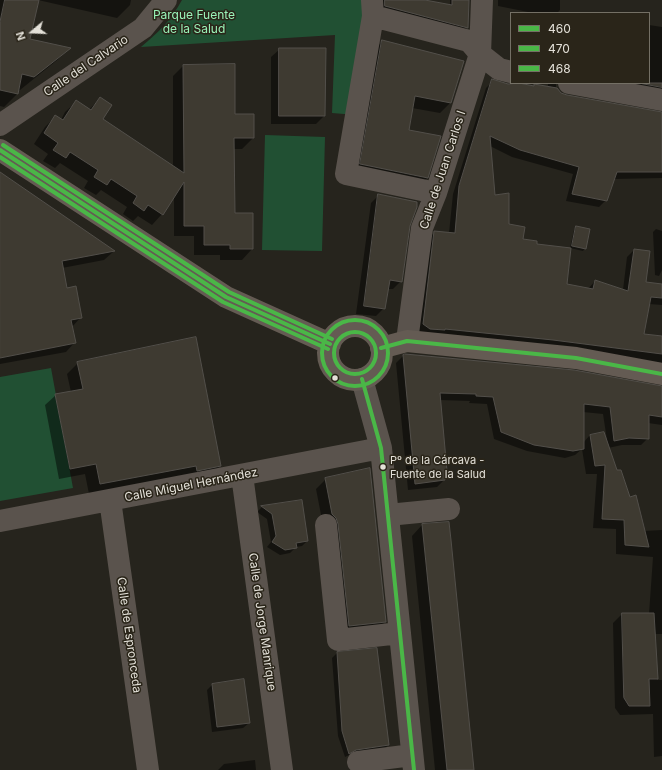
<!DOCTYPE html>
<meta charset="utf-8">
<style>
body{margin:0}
#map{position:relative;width:662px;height:770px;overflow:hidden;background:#26241d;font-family:Inter,sans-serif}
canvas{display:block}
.legend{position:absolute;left:510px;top:12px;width:140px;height:72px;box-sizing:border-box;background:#2a2519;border:1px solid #747065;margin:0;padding:5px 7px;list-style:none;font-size:12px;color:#e3e0d8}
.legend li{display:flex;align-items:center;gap:8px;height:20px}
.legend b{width:20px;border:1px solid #747065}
.north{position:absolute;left:12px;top:12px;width:40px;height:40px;-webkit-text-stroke:3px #2a2519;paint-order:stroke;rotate:251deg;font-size:11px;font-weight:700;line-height:16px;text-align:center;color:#e3e0d8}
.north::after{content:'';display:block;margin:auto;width:14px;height:18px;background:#e3e0d8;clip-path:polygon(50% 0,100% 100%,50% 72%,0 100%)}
</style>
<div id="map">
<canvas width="662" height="770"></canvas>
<ul class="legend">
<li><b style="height:5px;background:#4ab747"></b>460</li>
<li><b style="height:5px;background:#4ab747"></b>470</li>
<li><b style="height:5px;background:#4ab747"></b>468</li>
</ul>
<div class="north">N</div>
</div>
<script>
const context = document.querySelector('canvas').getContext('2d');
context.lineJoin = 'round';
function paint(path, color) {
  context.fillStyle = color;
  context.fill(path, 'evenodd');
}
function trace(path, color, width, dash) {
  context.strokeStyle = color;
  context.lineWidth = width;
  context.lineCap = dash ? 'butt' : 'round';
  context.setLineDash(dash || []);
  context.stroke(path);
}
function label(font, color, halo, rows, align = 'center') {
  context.font = font + ' Inter,sans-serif';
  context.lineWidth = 3;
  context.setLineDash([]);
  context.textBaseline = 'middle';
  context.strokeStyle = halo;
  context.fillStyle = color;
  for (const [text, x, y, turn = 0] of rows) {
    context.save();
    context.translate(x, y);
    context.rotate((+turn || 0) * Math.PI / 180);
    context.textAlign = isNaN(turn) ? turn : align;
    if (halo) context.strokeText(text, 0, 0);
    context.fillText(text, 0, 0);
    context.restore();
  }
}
paint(new Path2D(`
 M182,0H372L356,115L332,113L335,35L141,47C160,31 170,21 182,0Z
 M265,135L325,137L322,251L262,250Z
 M51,368L73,488L0,501V377Z`), '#215033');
paint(new Path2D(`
 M0,0H131L130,5L117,18L38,0L29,40L69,49L56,61L20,90L18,89L17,94L4,107L0,106Z
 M374,0H420L450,6V0H469L467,27L459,36L376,15Z
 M498,0H560V10L557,13H533L498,6Z
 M649,25L662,27V97L594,83H649Z
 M382,42L451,102L440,113L412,108L407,131L440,136L427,178L416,189L350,175L371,52Z
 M280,49L324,116L316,124H271V57Z
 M183,66L234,115L253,138L242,149H233L234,214L252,249L242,260H220V255H194V236H174V196L162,214L152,225L138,216L133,221L123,214L127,207L101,190L96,195L84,188L88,181L60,163L55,168L43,161L48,154L34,144L45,127L55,117L61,120L65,112L76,102L89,110L100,98L102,119L173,167V76Z
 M493,81L508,85L532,87L535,85L548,87V83H556V87L560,93L566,96L662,113V178L614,179L606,200L599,207L566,201L573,174L512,157L490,146L494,196L508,225L522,240L536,245L566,285L588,289L595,281L623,290L627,257L634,250L644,283L662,285V305L649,304L643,335L662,337V371L416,331L427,239L435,232L449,233L453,194L486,88Z
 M0,176L7,179L113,252L104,260L62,268L67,289L81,317L72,327L75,342L66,352L0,364Z
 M379,195L409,226L401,281L393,289H387L384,308L376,316L356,314L371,203Z
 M576,227L585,248L583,251L570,248L574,230Z
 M656,229L662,231V270L659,276L655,275L653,232Z
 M403,356L662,387V425L648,423V438L641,445H622L608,448L616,471L643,531L662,530V634H654L657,680H662V756L654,757L653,714L620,715L615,708L613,623L622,614H649L653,557L616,554V529L593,528L597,474H586L582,449L575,455L565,458L527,451L494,439L487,404L469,403L470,401L439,400L446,471L444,473V480L437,487L408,490L396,363ZM583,412L603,414L607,440L590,435L583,443Z
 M78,363L220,466L209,476L89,494L85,474L59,479L45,405L56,395L71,392L67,374Z
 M326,479L385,622L375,632L339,636L323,525L316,489Z
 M301,501L307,541L302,546L296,547L290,553L280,555L267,547L271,542L267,519L257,512L262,507Z
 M422,525L473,770H435L412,536Z
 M376,649L388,745L384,750L351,754L345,757L338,736L332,658L337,653Z
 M243,680L249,723L243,728L212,732L207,690L212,685Z
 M255,760L256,770H218L224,764Z`), '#0007');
const building = new Path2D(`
 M5,0H39L30,39L71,48L34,77L22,74L18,94L0,90V22Z
 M385,0H425L452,5V0H469L468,28L385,6Z
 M382,40L464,61L451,103L415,96L409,130L441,136L428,178L360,164Z
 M279,48H326L325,116H279Z
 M235,64V114H254V138H234L235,213H253V249H230V245H204V226H184V182L163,215L148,205L144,211L133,203L137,196L111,179L107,185L94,177L98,170L70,152L66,158L53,150L58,143L44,133L55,115L63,120L76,100L91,110L100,97L112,105L103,119L184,173L183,65Z
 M492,79L508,84L519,83L534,86V84L557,88L561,93L567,95L662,112V172H617L607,201L572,194L579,167L520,150L490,136L495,195L509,193V224L525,227L523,239L537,241V244L571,248L567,284L593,289L595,280L628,291L634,249L650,251L646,282L662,284V298L651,297L644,334L662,336V354L553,340L445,329V330L430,329L423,324L434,231L455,233L459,186Z
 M639,83H662V87Z
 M0,172L115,251L62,261L67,288L76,286L82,318L71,320L76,343L0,358Z
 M378,194L417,202V207L410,226L402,282L390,280L385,309L364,306Z
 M576,226L590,229L586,249L572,246Z
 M196,337L221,466L197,471L196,466L100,484L96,464L70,469L55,394L83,389L77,362Z
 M405,354L574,370L662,386V417L649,415V439L629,438L614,441L610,407L584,404V449L573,451L534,445L501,432L493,397L476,396V394L440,393L447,471H445V480L415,484L403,355Z
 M604,432L617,470H621L630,497L636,495L649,547L625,545L624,520L602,519L605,465L595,466L590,435Z
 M370,468L386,622L349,626L338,524L336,518L332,514L325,478Z
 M302,500L308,541L296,543L297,548L285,550L272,542L276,536L272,514L261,506Z
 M449,522L451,540L474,770H447L422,524Z
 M622,613H654L658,679H649L650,706H629L624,698Z
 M377,648L389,745L356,750L349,754L342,731L337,652Z
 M244,679L250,723L217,727L212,684Z`);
paint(building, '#3e3a31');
trace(building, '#524f4a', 1);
trace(new Path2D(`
 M372,0L373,16L346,174L436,193
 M373,16L469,41L480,54L499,69L511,72
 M569,83L662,100
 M0,125L143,28L166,0
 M407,341L422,228L436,193L480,54L482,0
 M362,379L381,448L414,770
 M242,475L282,770
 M110,500L148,770
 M388,515L449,509
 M0,521L381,448
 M326,525L338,640L400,633
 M358,762L412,755`), '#5a534d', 22);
trace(new Path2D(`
 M0,150L226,297L330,344
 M328 353a27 27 0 1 1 54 0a27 27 0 1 1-54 0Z
 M381,348L407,341L576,358L662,374`), '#645b53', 22);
trace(new Path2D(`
 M0,150L226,297L330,344
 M381,348L407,341L576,358L662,374
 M362,379L381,448L414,770`), '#4ab747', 4);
trace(new Path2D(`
 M0,157L223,302L328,349
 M322 353a33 33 0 1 1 66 0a33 33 0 1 1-66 0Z`), '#4ab747', 4);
trace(new Path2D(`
 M3,145L229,292L332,339
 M334 353a21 21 0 1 1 42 0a21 21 0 1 1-42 0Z`), '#4ab747', 4);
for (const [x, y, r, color] of [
 [335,378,3.5,"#e3e0d8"],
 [383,467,3.5,"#e3e0d8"]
]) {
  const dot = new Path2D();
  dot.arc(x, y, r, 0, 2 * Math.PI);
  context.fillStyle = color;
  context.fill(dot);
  trace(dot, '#2a2519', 1.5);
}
label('11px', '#e3e0d8', '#2a2519', [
 ["Pº de la Cárcava -",390,461],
 ["Fuente de la Salud",390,475]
], 'left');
label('12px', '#99f3b8', '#2a2519', [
 ["Parque Fuente",194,15],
 ["de la Salud",194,29]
]);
label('12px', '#e3e0d8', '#2a2519', [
 ["Calle del Calvario",86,66,-34],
 ["Calle de Juan Carlos I",443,170,-72],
 ["Calle Miguel Hernández",191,485,-11],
 ["Calle de Jorge Manrique",262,622,82],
 ["Calle de Espronceda",129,635,82]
]);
</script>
